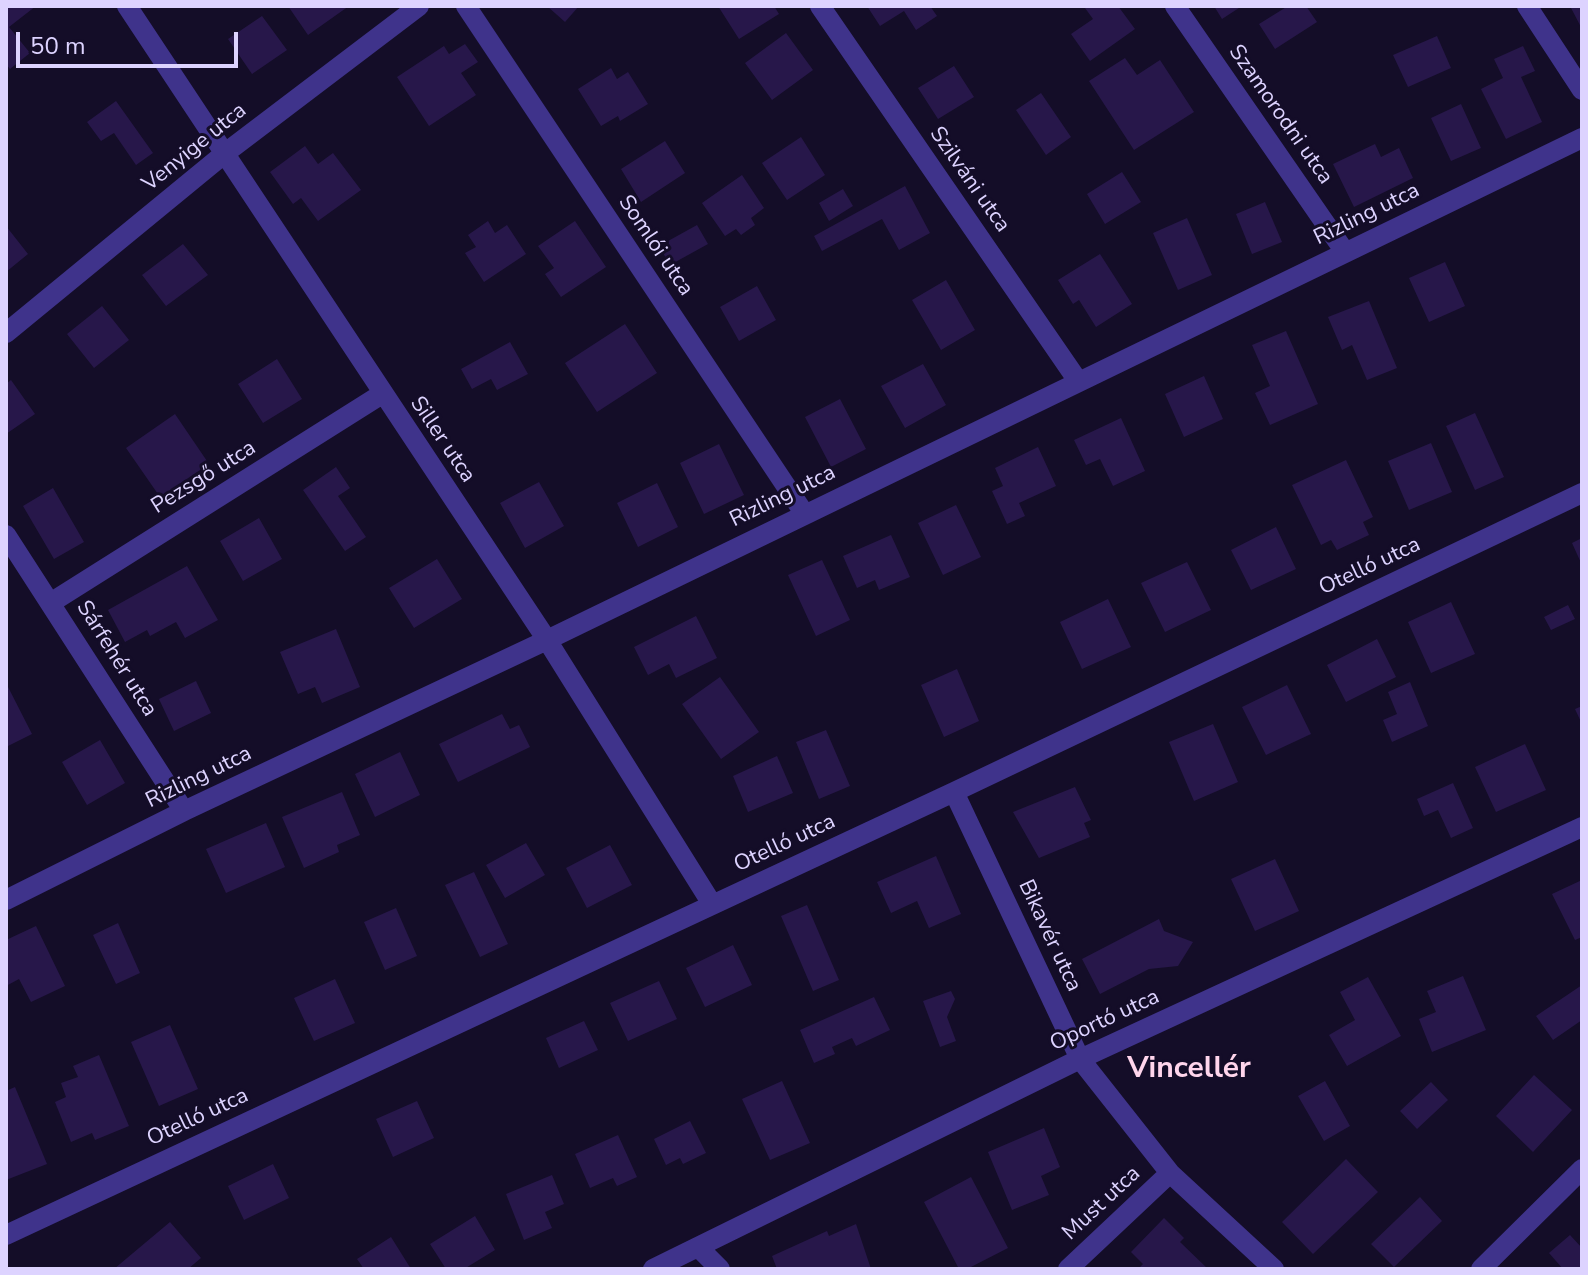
<!DOCTYPE html>
<meta charset="utf-8">
<style>
body{margin:0}
#map{position:relative;width:1588px;height:1275px;overflow:hidden;background:#140d28;font-family:"Nunito Sans",sans-serif}
canvas{display:block}
.frame{position:absolute;inset:0;border:8px solid #ddd3ff;pointer-events:none}
.scale{position:absolute;left:16px;top:32px;width:222px;height:36px;box-sizing:border-box;border:4px solid #ddd3ff;border-top:0;padding-left:10px;font-size:24px;line-height:28px;white-space:nowrap;color:#ddd3ff;-webkit-text-stroke:6px #140d28;paint-order:stroke}
</style>
<div id="map">
<canvas width="1588" height="1275"></canvas>
<div class="frame"></div>
<div class="scale">50 m</div>
</div>
<script>
const context = document.querySelector('canvas').getContext('2d');
context.lineJoin = 'round';
function paint(path, color) {
  context.fillStyle = color;
  context.fill(path, 'evenodd');
}
function trace(path, color, width, dash) {
  context.strokeStyle = color;
  context.lineWidth = width;
  context.lineCap = dash ? 'butt' : 'round';
  context.setLineDash(dash || []);
  context.stroke(path);
}
function label(font, color, halo, rows, align = 'center') {
  context.font = font + ' "Nunito Sans",sans-serif';
  context.lineWidth = 6;
  context.setLineDash([]);
  context.textBaseline = 'middle';
  context.strokeStyle = halo;
  context.fillStyle = color;
  for (const [text, x, y, turn = 0] of rows) {
    context.save();
    context.translate(x, y);
    context.rotate((+turn || 0) * Math.PI / 180);
    context.textAlign = isNaN(turn) ? turn : align;
    if (halo) context.strokeText(text, 0, 0);
    context.fillText(text, 0, 0);
    context.restore();
  }
}
paint(new Path2D(`
 M6,6H36L9,27L30,53L10,69L6,64Z
 M288,6H349L308,35Z
 M547,6H579L565,22Z
 M718,6H774L779,14L739,39Z
 M867,6H930L937,16L916,30L904,11L880,26Z
 M1087,6H1118L1135,29L1090,61L1071,34L1093,19L1085,8Z
 M1214,6H1242L1222,19Z
 M1288,6H1306L1317,22L1275,49L1259,24Z
 M1570,6H1582V29Z
 M262,16L287,50L252,74L228,39Z
 M786,33L813,70L772,100L745,63Z
 M1437,36L1451,68L1408,87L1393,55Z
 M465,44L478,62L461,73L476,95L429,126L397,77L444,46L449,54Z
 M1523,46L1535,71L1521,77L1542,122L1506,139L1481,89L1503,78L1494,59Z
 M1125,58L1137,75L1160,60L1194,112L1134,150L1089,81Z
 M954,66L974,97L938,119L918,88Z
 M611,68L617,79L628,72L648,104L620,121L618,116L601,126L578,89Z
 M1041,93L1071,137L1046,155L1016,110Z
 M116,101L153,153L136,165L114,133L101,141L87,122Z
 M1461,104L1481,148L1451,161L1431,118Z
 M801,137L825,175L787,200L762,163Z
 M665,141L685,173L641,202L621,169Z
 M1375,144L1381,157L1399,148L1413,178L1354,207L1333,164Z
 M305,146L318,164L333,153L361,190L318,221L301,198L293,204L270,172Z
 M1122,172L1141,202L1105,224L1087,194Z
 M742,175L764,208L751,218L755,225L741,235L736,229L725,236L702,203Z
 M905,186L930,233L899,250L882,219L822,251L814,236Z
 M843,189L853,206L829,221L819,203Z
 M1265,202L1282,242L1252,254L1236,214Z
 M1187,218L1212,275L1178,290L1153,233Z
 M488,221L495,233L507,225L526,254L484,282L465,253L476,247L468,235Z
 M575,221L606,267L561,297L545,274L554,268L538,246Z
 M697,225L708,244L670,265L659,246Z
 M6,226L28,254L6,272Z
 M183,244L208,275L166,306L142,275Z
 M1100,254L1132,304L1096,327L1079,300L1073,304L1058,280Z
 M1445,262L1465,306L1429,322L1409,278Z
 M946,280L975,330L941,350L912,300Z
 M757,286L776,320L739,341L720,307Z
 M1369,301L1397,368L1367,380L1352,345L1342,350L1328,317Z
 M102,306L129,340L94,368L67,334Z
 M625,324L657,373L597,412L565,363Z
 M1286,331L1318,404L1270,425L1255,393L1270,386L1252,345Z
 M510,342L528,374L497,390L491,379L472,389L461,369Z
 M277,359L302,399L263,423L238,384Z
 M923,364L946,405L905,428L881,386Z
 M1204,376L1223,419L1184,437L1165,394Z
 M11,380L35,414L6,434V384Z
 M840,399L866,449L831,467L805,417Z
 M1475,413L1504,477L1475,490L1446,426Z
 M175,414L209,464L160,497L126,448Z
 M1121,418L1145,471L1113,486L1100,459L1086,465L1074,440Z
 M1431,443L1452,492L1409,510L1388,461Z
 M719,444L744,495L704,514L680,463Z
 M1038,447L1056,486L1019,503L1025,516L1007,524L992,491L1003,486L995,468Z
 M1346,460L1373,517L1363,522L1369,535L1337,550L1331,540L1321,545L1292,485Z
 M336,467L350,488L338,496L366,537L345,551L303,490Z
 M539,482L564,526L525,548L500,503Z
 M657,483L678,527L638,547L617,503Z
 M53,488L84,542L54,559L23,506Z
 M956,505L981,557L943,575L918,523Z
 M259,518L282,559L243,581L220,541Z
 M1276,527L1296,569L1251,590L1231,550Z
 M891,535L910,577L879,590L875,580L857,588L843,556Z
 M1582,538V565L1572,543Z
 M437,559L462,599L414,628L389,588Z
 M822,560L850,620L816,636L788,575Z
 M1187,562L1211,610L1165,632L1141,583Z
 M187,566L218,620L185,638L176,622L150,636L147,630L125,642L108,610Z
 M1108,599L1131,647L1082,669L1060,622Z
 M1451,602L1475,654L1431,673L1408,622Z
 M1568,605L1575,619L1551,630L1544,617Z
 M696,616L717,658L676,678L669,664L648,675L634,647Z
 M336,629L360,687L322,703L315,687L298,694L280,652Z
 M1377,639L1396,677L1346,702L1327,665Z
 M957,669L979,721L944,737L921,685Z
 M720,677L759,732L721,759L682,704Z
 M196,681L211,713L174,731L159,699Z
 M1410,682L1428,726L1392,742L1383,720L1397,714L1388,692Z
 M6,683L32,734L6,747Z
 M1287,685L1311,734L1266,755L1242,707Z
 M1582,706V724L1575,709Z
 M502,714L510,729L519,725L530,747L458,782L439,744Z
 M1213,724L1238,782L1194,801L1169,742Z
 M826,730L850,786L819,799L796,742Z
 M100,740L125,783L87,805L62,762Z
 M1525,744L1546,790L1496,812L1475,767Z
 M400,752L420,795L375,817L355,774Z
 M777,756L793,793L748,812L733,776Z
 M1453,783L1473,828L1451,838L1438,810L1424,816L1417,799Z
 M1075,787L1091,820L1084,823L1090,837L1039,858L1013,812Z
 M342,792L360,835L337,845L339,852L304,868L282,817Z
 M266,823L285,867L226,893L206,849Z
 M526,843L545,875L505,898L486,865Z
 M610,845L632,885L587,908L566,868Z
 M936,856L961,914L929,928L917,901L891,913L877,882Z
 M1275,859L1299,911L1255,931L1231,879Z
 M474,872L508,944L480,957L445,885Z
 M1582,880V937L1575,940L1552,894Z
 M807,905L839,980L813,991L781,916Z
 M396,908L417,956L385,970L364,922Z
 M1159,919L1164,931L1193,942L1178,966L1149,969L1100,994L1082,959Z
 M118,923L140,973L116,984L93,935Z
 M36,926L65,986L31,1002L19,979L6,986V940Z
 M733,945L752,985L705,1007L686,968Z
 M1463,976L1486,1030L1432,1052L1419,1019L1436,1012L1427,991Z
 M1368,977L1401,1036L1347,1066L1329,1035L1355,1020L1340,992Z
 M335,979L355,1023L314,1041L294,998Z
 M659,981L677,1019L628,1041L610,1003Z
 M1582,985V1020L1553,1040L1536,1016Z
 M951,991L955,999L947,1017L956,1041L940,1047L923,1001Z
 M874,997L890,1030L856,1046L852,1038L832,1047L835,1054L814,1063L800,1030Z
 M584,1021L598,1050L559,1068L546,1038Z
 M170,1025L198,1089L159,1106L131,1042Z
 M99,1055L129,1126L95,1140L92,1133L71,1142L55,1102L66,1097L61,1083L78,1077L73,1066Z
 M1534,1075L1572,1110L1533,1152L1496,1116Z
 M782,1081L810,1143L770,1160L742,1099Z
 M1325,1081L1350,1126L1324,1141L1298,1096Z
 M1431,1082L1448,1100L1417,1129L1400,1111Z
 M15,1087L47,1164L6,1180V1091Z
 M417,1101L434,1138L393,1157L376,1119Z
 M690,1121L706,1153L683,1164L680,1158L666,1165L654,1139Z
 M1044,1128L1060,1167L1041,1176L1049,1195L1012,1210L988,1152Z
 M618,1135L637,1177L617,1186L613,1178L590,1188L575,1154Z
 M1346,1159L1378,1192L1313,1254L1282,1222Z
 M273,1164L289,1198L244,1220L228,1186Z
 M552,1175L564,1204L545,1212L552,1228L524,1240L506,1194Z
 M971,1177L1008,1248L967,1269H959L924,1202Z
 M1420,1197L1442,1221L1394,1267L1371,1244Z
 M475,1216L495,1250L464,1269H446L430,1244Z
 M1164,1218L1184,1238L1180,1242L1208,1269H1138L1143,1264L1131,1252Z
 M170,1222L201,1258L188,1269H114Z
 M856,1224L871,1269H777L772,1256L827,1231L829,1236Z
 M1570,1235L1582,1248V1269H1563L1549,1253Z
 M391,1237L411,1269H364L357,1259Z`), '#27174a');
trace(new Path2D(`
 M127,6L547,640L712,904
 M466,6L804,513
 M820,6L1078,381
 M1175,6L1345,252
 M1527,6L1582,90
 M6,333L224,154L419,6
 M6,535L184,811
 M52,602L382,394
 M954,792L1080,1059L1170,1173L1274,1269
 M6,900L184,811L547,640L1582,138
 M6,1235L954,792L1582,493
 M699,1248L720,1269
 M653,1269L1080,1059L1582,827
 M1068,1269L1170,1173
 M1481,1269L1582,1169`), '#3f338b', 20);
label('22px', '#ddd3ff', '#140d28', [
 ["Szamorodni utca",1280,115,55],
 ["Venyige utca",195,148,-39],
 ["Szilváni utca",969,180,55],
 ["Rizling utca",1367,215,-26],
 ["Somlói utca",655,246,56],
 ["Siller utca",442,440,56],
 ["Pezsgő utca",204,478,-32],
 ["Rizling utca",783,497,-26],
 ["Otelló utca",1370,567,-25],
 ["Sárfehér utca",116,659,58],
 ["Rizling utca",199,778,-26],
 ["Otelló utca",785,844,-25],
 ["Bikavér utca",1049,936,65],
 ["Oportó utca",1105,1021,-25],
 ["Otelló utca",198,1118,-25],
 ["Must utca",1102,1204,-43]
]);
label('bold 30px', '#ffd5ec', '#140d28', [
 ["Vincellér",1189,1070]
]);
</script>
